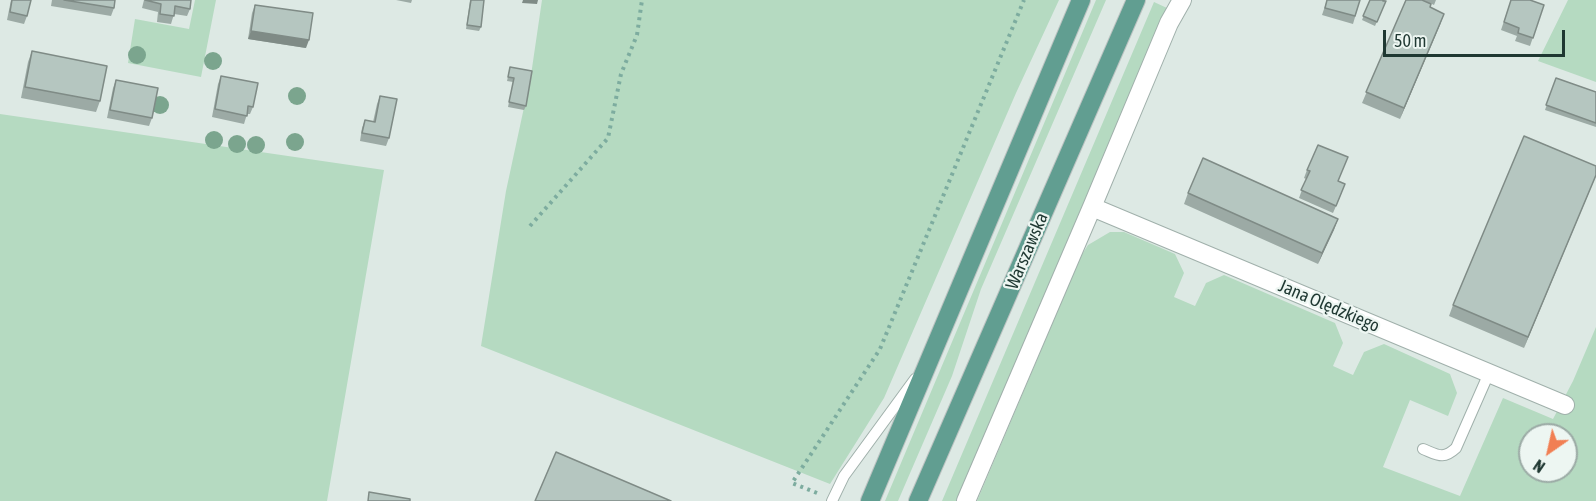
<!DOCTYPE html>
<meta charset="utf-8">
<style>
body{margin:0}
#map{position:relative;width:1596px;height:501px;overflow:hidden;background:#dde9e4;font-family:"Asap Condensed",sans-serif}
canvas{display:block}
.north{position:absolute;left:1518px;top:423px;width:60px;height:60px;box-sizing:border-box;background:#edf6f2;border:2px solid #9baaa5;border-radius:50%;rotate:214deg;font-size:16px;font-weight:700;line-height:24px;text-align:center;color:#1f3832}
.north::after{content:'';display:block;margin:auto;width:21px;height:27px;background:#f17f53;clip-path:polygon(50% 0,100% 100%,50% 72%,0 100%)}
.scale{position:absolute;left:1383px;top:30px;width:182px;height:27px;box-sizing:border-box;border:3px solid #1f3832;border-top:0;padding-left:8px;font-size:18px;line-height:21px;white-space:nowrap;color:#1f3832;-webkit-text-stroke:4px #edf6f2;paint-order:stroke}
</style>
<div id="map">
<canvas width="1596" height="501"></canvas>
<div class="north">N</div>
<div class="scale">50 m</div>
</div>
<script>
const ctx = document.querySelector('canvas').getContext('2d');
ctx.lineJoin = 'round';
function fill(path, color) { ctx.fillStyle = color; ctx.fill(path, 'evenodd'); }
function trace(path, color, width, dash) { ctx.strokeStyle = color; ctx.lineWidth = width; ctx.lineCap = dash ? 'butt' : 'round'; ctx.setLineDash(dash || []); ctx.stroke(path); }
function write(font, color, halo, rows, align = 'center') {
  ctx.font = font + ' "Asap Condensed",sans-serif'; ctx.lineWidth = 4.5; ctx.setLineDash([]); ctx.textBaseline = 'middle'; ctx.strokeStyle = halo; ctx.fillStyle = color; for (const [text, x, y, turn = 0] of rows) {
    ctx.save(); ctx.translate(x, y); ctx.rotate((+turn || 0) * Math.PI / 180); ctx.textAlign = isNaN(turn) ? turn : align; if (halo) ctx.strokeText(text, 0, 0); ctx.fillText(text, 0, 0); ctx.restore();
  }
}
fill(new Path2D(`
 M195 0H216L201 77 128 63 135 19 189 29Z
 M542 0H1059L1016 93 884 398 830 484 481 346 506 191 531 75Z
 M1096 0H1106L981 289 952 376 898 501H885Z
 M1568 0H1596V82L1538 61Z
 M1154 2 1167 8 956 501H942Z
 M0 114 384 170 327 501H0Z
 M1110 232H1124L1175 254 1184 273 1174 297 1195 306 1206 283 1224 275 1335 323 1343 343 1333 366 1353 375 1364 352 1384 344 1450 374 1457 393 1448 416 1410 400 1383 467 1460 496 1503 398 1553 419 1573 381 1596 327V501H977L1081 256 1088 245ZM1530 435H1566V471H1530Z`), '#b5dac1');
const service = new Path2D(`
 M1423 449C1438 455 1443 460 1456 448L1489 373
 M832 501 844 476 915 379`);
const minor = new Path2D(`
 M1092 207 1565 405
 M966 501 1092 207 1169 23 1182 0`);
const primary = new Path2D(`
 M870 501 1081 0
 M918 501 1136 0`);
trace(service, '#a0b0ab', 12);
trace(minor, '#a0b0ab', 20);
trace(primary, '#bcc3c2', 20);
trace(new Path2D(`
 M530 226 608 138 621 74 637 35 642 0
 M817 493 792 483 880 349 1024 0`), '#7dac9f', 4, [3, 4.5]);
trace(service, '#fff', 10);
trace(minor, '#fff', 18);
trace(primary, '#619e91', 18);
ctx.fillStyle = '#7ba58e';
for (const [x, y] of [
 [137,55],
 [213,61],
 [297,96],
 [160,105],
 [214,140],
 [295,142],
 [237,144],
 [256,145]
]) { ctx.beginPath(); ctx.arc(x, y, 9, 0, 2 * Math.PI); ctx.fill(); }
fill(new Path2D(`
 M11 0H31L27 16 24 24 7 20Z
 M52 0H115L114 8 111 16 51 6Z
 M144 0H191L190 9 187 16 174 14 171 24 157 22 158 12 142 8Z
 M396 0H412L411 3Z
 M470 0H484L481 27 479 31 466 29Z
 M1327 0H1360L1353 24 1322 15Z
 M1370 0 1386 1 1375 26 1362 20Z
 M1406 0H1436L1434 5 1430 3V7L1444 14 1400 119 1362 103Z
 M1511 0 1544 5 1530 46 1515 41 1517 36 1501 30Z
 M255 5 306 48 248 39 252 13Z
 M32 51 100 101 96 112 21 98 28 62Z
 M510 67 526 106 524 110 508 107 513 82 507 81Z
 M221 76 253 107 250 114H247L244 124 212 117 218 84Z
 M1556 78 1596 92V127L1545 110Z
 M116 80 152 118 149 126 107 118 113 88Z
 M380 96 389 138 386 146 360 141 362 128 365 120 373 122 377 104Z
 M1596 166 1524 348 1449 316 1453 305Z
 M1307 170 1339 181 1342 192 1333 213 1299 198 1306 179 1304 178Z
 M1188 193 1338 219 1318 264 1184 204Z`), '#9caaa5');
fill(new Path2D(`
 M523 0H538L537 4 522 3Z
 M1444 14 1440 25 1400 119 1404 108Z
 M251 31 309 40 306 48 248 39Z
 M1596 175 1595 178 1524 348 1528 337Z
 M1338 219 1334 230 1318 264 1322 253Z`), '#7f8b86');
const building = new Path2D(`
 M12 0H31L27 16 10 12Z
 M64 0H115L114 8Z
 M145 0H191L190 9 175 6 174 16 160 14 161 4Z
 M471 0H484L481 27 467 25Z
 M1327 0H1360L1355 16 1325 8Z
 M1370 0H1384L1383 1H1386L1377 22 1363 16Z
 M1406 0H1422L1431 4 1430 7 1444 14 1404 108 1366 92Z
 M1511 0H1530L1544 5 1533 38 1518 33 1519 28 1504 22Z
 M255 5 313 13 309 40 251 31Z
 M32 51 107 66 100 101 25 87Z
 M510 67 532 71 526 106 509 102 514 78 508 77Z
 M221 76 258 83 253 107 248 106 247 116 215 109Z
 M1556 78 1596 92V123L1546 105Z
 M116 80 158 88 152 118 110 110Z
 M380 96 397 99 389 138 362 133 365 120 375 122Z
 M1524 136 1596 166V175L1528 337 1453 305Z
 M1318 145 1348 157 1338 181 1345 184 1336 206 1301 190 1310 171 1307 170Z
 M1203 158 1338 219 1322 253 1188 193Z
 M556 452 671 501H535Z
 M369 492 410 499V501H368Z`);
fill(building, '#b5c6c0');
trace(building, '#7f8b86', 1.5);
write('18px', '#1f3832', '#edf6f2', [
 ["Warszawska",1027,251,-67],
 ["Jana Olędzkiego",1329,306,23]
]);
</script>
